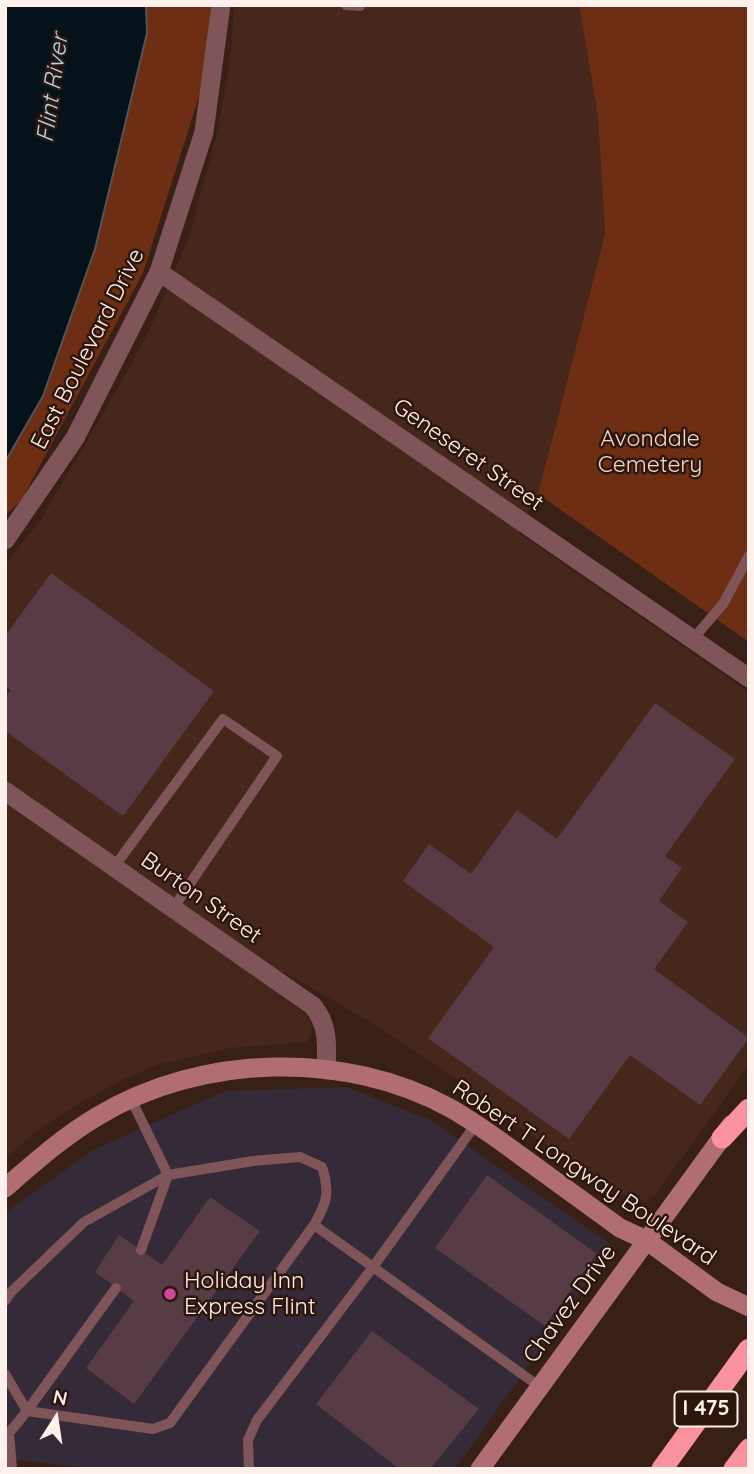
<!DOCTYPE html>
<style>
body{margin:0}
#map{position:relative;width:754px;height:1474px;overflow:hidden;background:#382016;font-family:Quicksand,sans-serif}
canvas{display:block}
.frame{position:absolute;inset:0;border:7px solid #fef0eb;pointer-events:none}
.north{position:absolute;left:21px;top:1383px;width:70px;height:70px;-webkit-text-stroke:5px #2e160d;paint-order:stroke;rotate:12deg;font-size:19px;font-weight:700;line-height:28px;text-align:center;color:#fef0eb}
.north::after{content:'';display:block;margin:auto;width:24px;height:32px;background:#fef0eb;clip-path:polygon(50% 0,100% 100%,50% 72%,0 100%)}
</style>
<div id="map">
<canvas width="754" height="1474"></canvas>
<div class="frame"></div>
<div class="north">N</div>
</div>
<script>
const ctx = document.querySelector('canvas').getContext('2d');
ctx.lineJoin = 'round';
function fill(path, color) { ctx.fillStyle = color; ctx.fill(path, 'evenodd'); }
function trace(path, color, width, dash) { ctx.strokeStyle = color; ctx.lineWidth = width; ctx.lineCap = dash ? 'butt' : 'round'; ctx.setLineDash(dash || []); ctx.stroke(path); }
function write(font, color, halo, rows, align = 'center') {
  ctx.font = font + ' Quicksand,sans-serif'; ctx.lineWidth = 5; ctx.setLineDash([]); ctx.textBaseline = 'middle'; ctx.strokeStyle = halo; ctx.fillStyle = color; for (const [text, x, y, turn = 0] of rows) {
    ctx.save(); ctx.translate(x, y); ctx.rotate((+turn || 0) * Math.PI / 180); ctx.textAlign = isNaN(turn) ? turn : align; if (halo) ctx.strokeText(text, 0, 0); ctx.fillText(text, 0, 0); ctx.restore();
  }
}
fill(new Path2D(`
 M346 1087 430 1120 613 1246 455 1469H95L5 1458V1213L93 1150 225 1091Z`), '#352a38');
fill(new Path2D(`
 M234 5H579L598 116 605 234 538 494 518 533 749 692V1065L654 1196 646 1202 631 1201 517 1125 439 1067 365 1019 284 972 272 989 306 1014 311 1023 312 1033 307 1042 230 1048 157 1065 120 1081 70 1109 39 1129 5 1159V564L40 521 117 390 150 329 189 237 218 129 231 55Z`), '#46271b');
fill(new Path2D(`
 M5 5H211L209 65 143 273 22 499 5 516Z
 M579 5H749V642L538 494 605 234 598 116Z`), '#6d2e14');
const water = new Path2D(`
 M5 5H146L147 33 95 249 43 396 5 462Z`);
fill(water, '#06121a');
trace(water, '#505559', 2);
fill(new Path2D(`
 M51 573 214 691 123 816 5 731V697L11 690 5 686V636Z
 M655 703 735 759 665 856 682 868 659 901 688 922 654 969 749 1038 700 1105 630 1055 569 1139 428 1038 494 947 403 881 429 844 471 874 517 810 557 839Z
 M487 1175 597 1254 545 1326 435 1248Z
 M210 1197 260 1231 134 1404 86 1368 134 1301 95 1272 119 1235 162 1265Z
 M372 1331 479 1409 430 1469H399L316 1404Z`), '#573b45');
trace(new Path2D(`
 M346 5 360 6
 M693 639 723 604 749 556
 M114 867 223 719 277 756 174 907
 M131 1099 168 1175 253 1161 300 1157 322 1167C330 1192 327 1203 314 1225L373 1267 476 1124
 M141 1250 168 1175
 M5 1301 11 1292 84 1222 168 1175
 M5 1374 27 1411 116 1288
 M12 1469 9 1433 27 1411 153 1429 170 1423 314 1225
 M249 1469 248 1440 257 1420 373 1267 540 1387`), '#7f5559', 10);
trace(new Path2D(`
 M159 272 749 678
 M5 791 313 1006C329 1026 327 1046 326 1070`), '#7f5559', 19);
trace(new Path2D(`
 M5 540 75 438 159 272 204 132 221 5`), '#7f5559', 19);
trace(new Path2D(`
 M5 1188C35 1162 64 1136 98 1116 201 1054 344 1050 450 1108 475 1122 498 1139 521 1156 554 1180 587 1204 620 1228L646 1240 717 1292 749 1307
 M480 1469 731 1125`), '#b06e74', 19);
trace(new Path2D(`
 M722 1138 749 1109
 M662 1469 749 1349
 M734 1469 749 1449`), '#f9929d', 21);
for (const [x, y, r, color] of [
 [170,1294,7,"#d1479c"]
]) { const dot = new Path2D(); dot.arc(x, y, r, 0, 2 * Math.PI); ctx.fillStyle = color; ctx.fill(dot); trace(dot, '#2e160d', 2.5); }
for (const [x, y, w] of [
 [706,1409,63]
]) { const box = new Path2D(); box.roundRect(x - w / 2, y - 17.5, w, 35, 5); ctx.fillStyle = '#2e160d'; ctx.fill(box); trace(box, '#fef0eb', 2); }
write('bold 21px', '#fef0eb', null, [
 ["I 475",706,1409]
]);
write('23px', '#fef0eb', '#2e160d', [
 ["East Boulevard Drive",88,349,-63],
 ["Geneseret Street",468,455,35],
 ["Burton Street",201,898,35],
 ["Robert T Longway Boulevard",584,1173,34],
 ["Chavez Drive",570,1304,-54]
]);
write('23px', '#f2d9cf', '#2e160d', [
 ["Avondale",650,439],
 ["Cemetery",650,465]
]);
write('23px', '#fef0eb', '#2e160d', [
 ["Holiday Inn",184,1281],
 ["Express Flint",184,1307]
], 'left');
write('italic 24px', '#aad8f4', '#2e160d', [
 ["Flint River",53,88,-82]
]);
</script>
